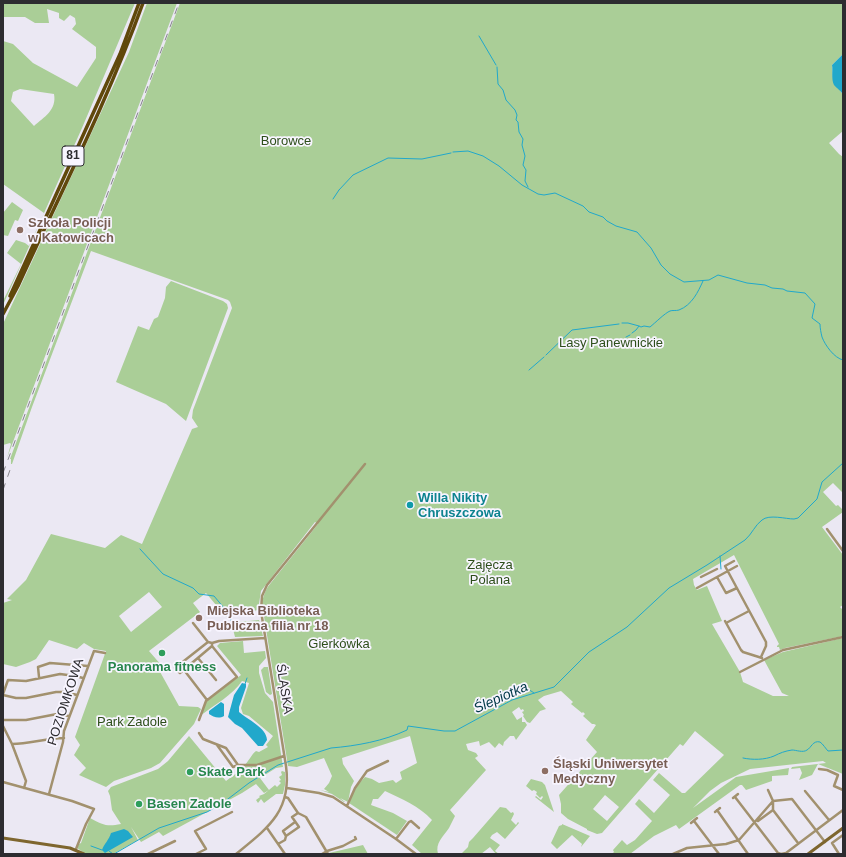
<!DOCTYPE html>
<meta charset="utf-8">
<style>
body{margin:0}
#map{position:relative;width:846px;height:857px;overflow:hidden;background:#ebe8f3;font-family:Helvetica,sans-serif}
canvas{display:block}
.frame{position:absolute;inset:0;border:4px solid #2d2c30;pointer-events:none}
</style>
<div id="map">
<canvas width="846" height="857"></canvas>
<div class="frame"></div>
</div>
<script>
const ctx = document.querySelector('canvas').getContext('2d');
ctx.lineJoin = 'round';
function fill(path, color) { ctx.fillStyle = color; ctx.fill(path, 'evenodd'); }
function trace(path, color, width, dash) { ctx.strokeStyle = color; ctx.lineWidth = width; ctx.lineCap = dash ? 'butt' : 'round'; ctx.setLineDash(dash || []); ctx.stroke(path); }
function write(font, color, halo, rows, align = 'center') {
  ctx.font = font + ' Helvetica,sans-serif'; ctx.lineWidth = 3.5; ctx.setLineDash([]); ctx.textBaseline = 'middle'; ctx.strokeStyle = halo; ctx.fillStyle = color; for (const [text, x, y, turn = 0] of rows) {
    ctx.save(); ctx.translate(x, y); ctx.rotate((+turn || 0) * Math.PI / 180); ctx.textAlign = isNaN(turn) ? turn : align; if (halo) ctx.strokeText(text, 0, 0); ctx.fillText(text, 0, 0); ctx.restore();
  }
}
fill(new Path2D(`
 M3 3H135L82 128 3 305V301L21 264 7 253 16 240 25 243 29 246 44 213 3 184V41L13 44 33 63 77 87 96 58V47L72 29 76 24 75 18 70 15 64 21 59 18V13L47 9 49 23H35L25 17H4ZM20 89 54 94C57 110 44 117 34 126L11 101 13 92Z
 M147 3H177L7 458 11 444 10 443 3 445V324L129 52Z
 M180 3H843V54L832 65 833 79 843 95V131L829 143 839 154 843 157V491L842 492 833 483 823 492 836 506 838 505 843 510V512L822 527 843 555V605L840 607 843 610V636L785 648 780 650 779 647H777V646L779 644 734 555 693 579 694 585 697 590 707 586 722 621 712 624 740 672 743 682 773 696H789L782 693 764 660 783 652 843 638V774L818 764 812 775 799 780 802 773 800 768 791 769 792 767 826 763 823 761 750 769 721 783 710 791 693 808 736 777 789 768 788 775 772 776V781L746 790 742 785H740L679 829 676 825 654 836 630 854H612L614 852 613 850 622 840 627 845 635 840 652 821 635 804 639 799 654 813 670 795 653 780 659 773 682 793H685L724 755 695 731 683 746 680 744 602 833 597 834 587 830V829L568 819 561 813V804L559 795 597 752 586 740 596 725 594 724H592L583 716 585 714 583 712 582 713 571 704 573 702 561 691 544 696 538 700 546 709 540 711 530 723 527 722 523 716 524 715 522 712 524 711 523 709 521 710 519 707 512 712 517 720 522 717V722H525L527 725 516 740 514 736H510L504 742 503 746 499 743 495 748 489 742 480 746 479 741 466 744 468 750 476 753 478 756 475 758 486 770 450 810 455 816C453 820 451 824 449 828 443 837 435 843 438 854H422L412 845 432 820C419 806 402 799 385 791L378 799H373L371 805 393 813 407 821 397 835 349 803 355 788 365 777 372 779 379 783 393 780 396 783 402 779 400 772 417 763 410 736 342 758 343 764 354 781 351 787 348 802 340 798 345 802H344L332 794 320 790 329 792 324 789 329 783 332 776 324 758 297 767 288 766 262 604C263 597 265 590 270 584L318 524 315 522 261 591 258 610 226 617 206 593 193 603 200 612 149 651 162 666 159 670 179 706 198 707 201 709 194 724 160 763 151 768 114 781 106 787 79 775 86 768 74 755 80 745 75 737 106 651 94 649 84 643 77 649 49 640 36 659 30 662 16 667 3 664V603L12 600 7 599 26 580 51 534 105 548 121 535 142 544 192 429 198 427 192 418 193 410 232 308 230 302 228 300 91 251 32 407 12 464H11V459H10ZM149 592 162 607 131 632 119 616ZM605 795 619 807 607 821 593 809Z
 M12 202 23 210 18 221 15 220 8 236 3 235V213Z
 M171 281 223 301 227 304 228 308 186 421 166 404 116 382 138 326 149 330 154 319 158 317 165 298 166 287Z
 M259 620 263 636 235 637 233 629 239 622Z
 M243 641 244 653 265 651 266 658 259 666V673L265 693 273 702 283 767 276 768 260 778 269 790 264 793 256 784 242 793 163 836 159 832 141 842 131 827 138 840 113 854H86L77 848 79 844 81 843 90 818C103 825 107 827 121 824L112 810 110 796 108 791 111 787 158 769 168 761 189 736 226 781C232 776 239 772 244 766 249 761 251 755 256 751L259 752 268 747 266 745 273 736 249 716 243 714 241 708 249 683 242 681C233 695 214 705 200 716L206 702 241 675 217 646 220 643Z
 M264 667H268L272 694 270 695 266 692 261 670Z
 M282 771 285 772V785L283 794H276L264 803 261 799 258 803 256 800 260 797 259 796 264 794 275 785 277 787 281 783 279 781 281 780 279 777 282 775 281 772Z
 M531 779 542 782 545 785 554 812 535 797 536 796 541 800 543 797 542 796 540 798 536 794 537 792 534 790 532 791 526 786Z
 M500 807 506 808 511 813 513 812 514 814 511 820 516 825 518 822 519 823 505 839 497 832 492 835 490 838 500 845 495 851 499 854H496L490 847 481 854H461L468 847 469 842 473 838Z
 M562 825V824L590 836 581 847 582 844 572 835 557 849 551 843 559 826Z
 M363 845 368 854H330L329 853Z`), '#aace97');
fill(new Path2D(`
 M843 54V95C841 90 837 89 834 85 831 79 833 71 832 65Z
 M242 683 246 684V687L239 707V712C247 719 267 728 267 740L263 746H258L242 728 235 724 228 717 234 695Z
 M221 702 224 704V716C219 719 213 717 209 714V711Z
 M124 829 128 831 133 837 105 853 102 850C104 844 109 840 111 833Z`), '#21a8cb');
trace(new Path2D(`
 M479 36 496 65
 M497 67 498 84 503 90 506 100 515 110 517 115 516 120 518 122 519 132 523 139 522 145 525 156 523 165 526 170 525 181 528 187
 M453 152 468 151 483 156 499 166 522 185 538 194 544 195 555 193 583 206 589 212 603 217 607 221 616 226 637 232 651 248 661 265 670 274 684 282 709 280 718 275 747 283 765 285 772 288 783 289 787 291 805 293 815 304 812 318 820 324C820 328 821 333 822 337 825 345 834 358 843 360
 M339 190 353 175 388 158 422 159 451 153
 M333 199 339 190
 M622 323H628L639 326
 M632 333 636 330 639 326 641 327 644 326 650 327C655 323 665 313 670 311 672 310 676 311 679 310 692 305 698 292 703 281
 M626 337 630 335
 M546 355 572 330 619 324
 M529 370 544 357
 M140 549 163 574 193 588 199 594 214 596 229 614 232 623
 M720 556 721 569
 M245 684 247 678
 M504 693C517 689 522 684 534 693
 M743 758C752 760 765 760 774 756 780 753 785 751 792 750 796 750 803 753 807 750 811 748 813 740 820 742 823 744 826 749 828 751L843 750
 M91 846 102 850
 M109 851 113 854
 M114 854 159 828 207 812 220 805 249 783 278 765 331 748C356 746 384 741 407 730L408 726 444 731H455L512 700 554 687 589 652 627 627 669 588 707 565 745 540C752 534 755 525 762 520 769 514 786 519 794 519L798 518 817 499 822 482 843 463`), '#21a8cb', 1);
trace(new Path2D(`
 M827 529 843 551
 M734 561 725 566 766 642V646L761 657
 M701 577 717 569
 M717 577 726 593 737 588
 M697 588 737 566
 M725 621 741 650 743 652 762 658
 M193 623 208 642 212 643 219 641 265 638
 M726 623 749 611
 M208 642 175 668 180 673 212 646
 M198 658 216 680
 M184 670 207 700
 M740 672 783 650 843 637
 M39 677 38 667 50 663 88 666
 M3 694 8 680 26 681 60 674 75 676 83 678
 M3 695 16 698H26L56 692H65L77 695
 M3 720H26L57 714 69 716
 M199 720 206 701 237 677 212 646V643
 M3 726 12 744 26 781 24 788
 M199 733 203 739 226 748 238 765H257L284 756
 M12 744C30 744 46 738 64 738
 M217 745 233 767 238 765
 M819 769 827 770 838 775 834 786 843 790
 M3 782 72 801 94 809 86 824 76 849
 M287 788 319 793 333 797 396 839 416 854
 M768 790 773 801V810L798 843
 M805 791 829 820
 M49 794 63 742 64 731 94 651 105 653
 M285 797 288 798 298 813 306 817 328 854
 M735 797 778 853 781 854 786 853 843 810
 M733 798 738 794
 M773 801 792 799 825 842
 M347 806 355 788 367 771 388 761
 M717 810 748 854
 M715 812 720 808
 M694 821 719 854
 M758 821 773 810
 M691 823 697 818
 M267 828 285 854
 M286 836 283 831 295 822
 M396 839 409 822 411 821 419 828
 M278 844 285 840 286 836 299 827 292 817 298 813
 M148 854 175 841
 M196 854 206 849 195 831 232 812
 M236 854C268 828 292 811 286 766L261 611 262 596 267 585 365 464
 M322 854 327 851 343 846 356 839 355 837
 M673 854 687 848 726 844 739 840 773 801
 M839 854 832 843 843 835`), '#a2916e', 2.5);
trace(new Path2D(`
 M3 838 70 848 84 854
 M808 854 843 828`), '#7e662e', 3);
trace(new Path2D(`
 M10 296 120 54 139 3
 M3 314 18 286C61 192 108 100 143 3`), '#60480b', 3.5);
trace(new Path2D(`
 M3 473 179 3
 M3 490 11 467`), '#86848b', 1, [7, 7]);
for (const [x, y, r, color] of [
 [20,230,4,"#8d6e63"],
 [410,505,4,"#0f9aa8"],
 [199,618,4,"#8d6e63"],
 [162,653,4,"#2e9e5b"],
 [545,771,4,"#8d6e63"],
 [190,772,4,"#2e9e5b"],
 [139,804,4,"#2e9e5b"]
]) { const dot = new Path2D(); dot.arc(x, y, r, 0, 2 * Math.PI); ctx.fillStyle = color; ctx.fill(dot); trace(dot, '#f8f5ff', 1.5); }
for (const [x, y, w] of [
 [73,156,22]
]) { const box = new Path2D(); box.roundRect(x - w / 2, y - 10, w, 20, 3); ctx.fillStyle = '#f8f5ff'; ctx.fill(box); trace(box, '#2d2c30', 1); }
write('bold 12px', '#2d2c30', null, [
 ["81",73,156]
]);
write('13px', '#2d4e1a', '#f8f5ff', [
 ["Borowce",286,141],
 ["Lasy Panewnickie",611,343],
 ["Zajęcza",490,565],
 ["Polana",490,580],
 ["Gierkówka",339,644],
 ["Park Zadole",132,722]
]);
write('bold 13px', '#785e54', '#f8f5ff', [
 ["Szkoła Policji",28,223],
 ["w Katowicach",28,238],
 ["Miejska Biblioteka",207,611],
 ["Publiczna filia nr 18",207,626],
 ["Śląski Uniwersytet",553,764],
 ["Medyczny",553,779]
], 'left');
write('bold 13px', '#0d838f', '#f8f5ff', [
 ["Willa Nikity",418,498],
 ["Chruszczowa",418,513]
], 'left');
write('bold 13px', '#27864d', '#f8f5ff', [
 ["Panorama fitness",162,667,"center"],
 ["Skate Park",198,772],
 ["Basen Zadole",147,804]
], 'left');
write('13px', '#2d2c30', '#f8f5ff', [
 ["ŚLĄSKA",284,689,81],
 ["POZIOMKOWA",66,702,-72]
]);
write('italic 14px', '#003847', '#f8f5ff', [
 ["Ślepiotka",501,698,-24]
]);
</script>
